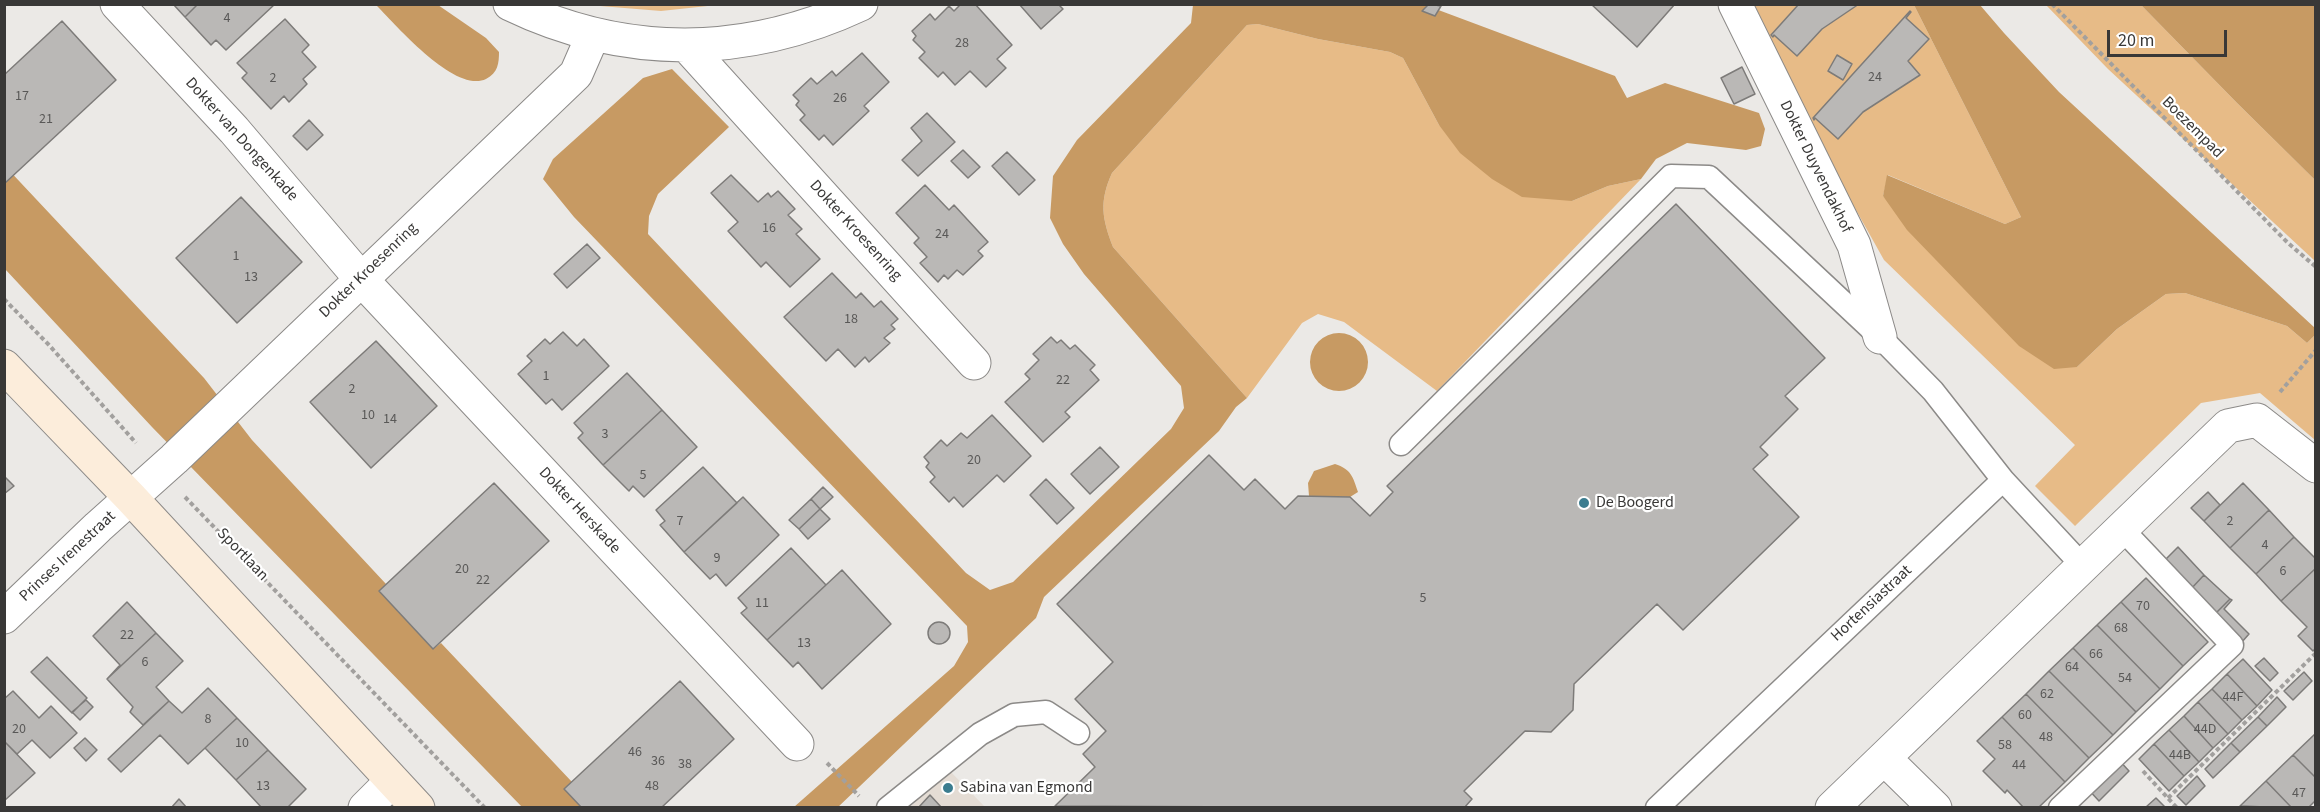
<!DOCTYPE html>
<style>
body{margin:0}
#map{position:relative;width:2320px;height:812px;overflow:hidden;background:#ebe9e6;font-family:"Source Sans 3",sans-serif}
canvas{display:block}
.frame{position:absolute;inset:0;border:6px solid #393837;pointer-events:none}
.scale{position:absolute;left:2107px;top:30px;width:120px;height:27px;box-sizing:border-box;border:3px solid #393837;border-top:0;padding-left:8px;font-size:18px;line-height:21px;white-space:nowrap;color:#393837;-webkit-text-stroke:4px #fff;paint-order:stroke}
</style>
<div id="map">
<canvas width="2320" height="812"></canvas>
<div class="frame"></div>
<div class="scale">20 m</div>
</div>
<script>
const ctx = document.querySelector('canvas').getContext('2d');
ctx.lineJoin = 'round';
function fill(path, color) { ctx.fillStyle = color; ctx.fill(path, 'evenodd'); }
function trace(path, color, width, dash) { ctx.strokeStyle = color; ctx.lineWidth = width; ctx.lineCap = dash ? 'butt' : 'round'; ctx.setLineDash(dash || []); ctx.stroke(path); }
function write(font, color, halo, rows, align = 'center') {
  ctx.font = font + ' "Source Sans 3",sans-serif'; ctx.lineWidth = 4.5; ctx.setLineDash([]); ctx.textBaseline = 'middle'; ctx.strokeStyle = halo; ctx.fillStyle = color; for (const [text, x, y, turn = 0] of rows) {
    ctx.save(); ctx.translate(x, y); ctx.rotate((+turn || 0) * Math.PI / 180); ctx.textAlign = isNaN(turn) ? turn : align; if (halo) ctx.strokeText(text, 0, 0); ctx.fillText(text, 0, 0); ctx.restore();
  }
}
fill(new Path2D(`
 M948 769 985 807 909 808Z`), '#e4dcd4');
fill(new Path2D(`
 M588 5H717L661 11Z
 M1751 5H1914L2021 217 2005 224 1888 175 1883 196 2077 367 2117 329 2166 294 2185 293 2287 326 2307 343 2315 335V440L2260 393 2201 403 2075 526 2035 486 2075 445 1884 260 1847 194Z
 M2046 5H2141L2237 103 2315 180V261L2108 69Z
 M1258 24 1318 39 1390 52 1403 58 1439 125 1572 201 1608 186 1641 179 1437 391 1344 322 1318 314 1302 323 1247 398 1113 247C1102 218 1099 202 1112 173L1247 25Z`), '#e7bb87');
fill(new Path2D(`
 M376 5H438L486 38 499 52C499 63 498 73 486 79 455 94 396 25 376 5Z
 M1193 5H1425L1615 76 1627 98 1665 83 1759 113 1765 129 1761 146 1746 150 1687 143 1656 159 1641 179 1608 186 1572 201 1522 197 1492 179 1460 153 1439 125 1403 58 1390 52 1318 39 1258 24 1247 25 1112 173C1099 202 1102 218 1113 247L1247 398 1236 407 1219 431 1044 597 1036 618 837 808 794 807 954 666 968 642 967 626 574 217 543 179 553 159 643 78 672 69 729 127 658 194 649 216 648 234 966 573 990 590 1013 582 1171 429 1184 408 1181 386 1084 274 1063 244 1050 218 1053 176 1077 140 1191 23Z
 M1914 5H1980L2004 33 2059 92 2315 328V335L2307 343 2287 326 2185 293 2166 294 2117 329 2077 367 2054 369 2019 346 1907 230 1883 196 1887 175 2005 224 2021 217Z
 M2141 5H2315V180L2237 103Z
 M5 166 204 378 252 440 386 584 379 591 433 649 441 643 572 782 582 807H522L152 427 5 269Z
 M1310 362a29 29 0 1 1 58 0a29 29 0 1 1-58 0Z
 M1335 464C1351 469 1353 477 1358 492L1350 497 1309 496 1308 483 1314 471Z`), '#c79a63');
const building = new Path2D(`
 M173 4H198L185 17Z
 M198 4H275L226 50 216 40 211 45 185 17Z
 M961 4H975L1012 45 997 59 1006 68 986 87 970 71 955 85 943 72 938 77 919 58 925 52 913 40 916 36 912 31 930 14 935 20 949 6 954 11Z
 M1019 4H1058L1063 9 1041 29Z
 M1429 4 1441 6 1435 16 1422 11Z
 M1591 4H1675L1637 47Z
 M1799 4H1859L1822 29 1797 56 1774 35 1773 37 1771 35Z
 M1910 11 1911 12 1906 18 1929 39 1908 61 1920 75 1863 112 1838 139 1815 118 1814 120 1813 118Z
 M285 19 309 45 302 52 316 67 303 79 307 84 289 102 284 96 271 109 242 78 247 73 237 63Z
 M62 21 116 80 4 184V75Z
 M862 53 889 82 864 106 869 111 833 145 824 135 819 140 800 120 805 115 796 105 799 101 793 95 811 78 817 84 832 71 836 76Z
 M1837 55 1852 64 1843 80 1828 71Z
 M1742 67 1755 94 1734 104 1721 78Z
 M927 113 955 142 918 176 902 160 922 141 911 128Z
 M309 120 323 135 307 150 293 136Z
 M963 150 980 167 968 178 951 161Z
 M1007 152 1035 180 1019 195 992 166Z
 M731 175 758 202 768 193 771 197 778 191 795 209 788 215 802 229 796 234 820 259 790 287 766 262 761 267 728 231 738 222 711 193Z
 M925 185 949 210 954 205 988 242 978 251 983 256 963 275 957 270 948 279 944 275 938 282 920 263 927 257 914 243 919 238 896 213Z
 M241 197 302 262 237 323 176 258Z
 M1676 204 1825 358 1785 396 1798 409 1760 447 1768 455 1753 469 1799 517 1683 630 1657 604 1574 684 1573 710 1551 732 1525 731 1464 791 1472 799 1464 808 1055 806 1095 767 1083 754 1106 731 1075 699 1113 662 1057 604 1209 455 1244 490 1255 479 1285 509 1298 496 1350 497 1370 516 1393 492 1387 486Z
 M587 244 600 258 567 288 554 274Z
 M832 273 856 298 861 293 874 307 881 301 898 319 891 325 895 329 884 338 890 343 869 362 865 357 855 367 838 349 826 361 784 317Z
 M563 332 577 346 584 339 609 366 562 410 552 399 546 404 518 374 532 361 527 356 545 339 550 344Z
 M1051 337 1057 343 1061 340 1070 349 1075 345 1095 365 1090 370 1099 380 1065 412 1070 417 1043 442 1005 402 1030 379 1025 374 1039 360 1033 354Z
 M376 341 437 406 371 468 310 402Z
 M627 373 662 410 603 465 578 438 583 433 574 423Z
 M662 410 697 447 644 497 633 486 629 491 603 465Z
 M992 415 1031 456 1004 482 997 475 963 507 954 497 949 502 930 482 935 477 926 467 929 463 924 457 941 440 947 446 961 433 967 438Z
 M1100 447 1119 467 1090 494 1071 474Z
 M703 467 737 503 684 552 660 525 665 521 656 510Z
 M4 476 14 486 4 494Z
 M1046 479 1074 508 1057 524 1030 495Z
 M494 483 549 541 433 649 379 591Z
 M2243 483 2269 510 2230 548 2204 521Z
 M823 487 833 497 820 509 811 499Z
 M2208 492 2220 505 2204 521 2191 508Z
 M743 497 779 535 726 586 716 574 710 579 684 552Z
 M811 499 820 509 799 529 789 520Z
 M820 509 830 519 808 539 799 529Z
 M2269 510 2294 537 2256 574 2230 548Z
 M2294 537 2316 559V568L2281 601 2256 574Z
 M2178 547 2204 575 2190 590 2163 562Z
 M791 548 826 585 767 640 741 613 747 608 738 598Z
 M2316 568V648L2313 651 2298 636 2307 627 2281 601Z
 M842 570 891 624 822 689 798 662 793 667 767 640Z
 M2204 575 2230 599 2214 615 2190 590Z
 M2146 578 2208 642 2183 666 2121 602Z
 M2230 599 2232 600 2224 609 2249 634 2241 643 2214 615Z
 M127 602 156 633 107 679 120 665 93 636Z
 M2121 602 2183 666 2160 689 2097 625Z
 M928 633a11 11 0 1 1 22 0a11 11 0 1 1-22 0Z
 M2097 625 2160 689 2136 712 2073 648Z
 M156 633 183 661 156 687 169 701 143 725 130 712 133 707 107 679Z
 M2073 648 2136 712 2113 735 2049 671Z
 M47 657 87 698 72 713 31 672Z
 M2264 658 2278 673 2270 681 2255 666Z
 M2243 659 2272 690 2257 706 2227 674Z
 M2049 671 2113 735 2089 758 2026 694Z
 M2304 672 2312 681 2293 700 2284 691Z
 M2227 674 2257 706 2242 720 2212 689Z
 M680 681 734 739 661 808H582L564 789Z
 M208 688 237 718 188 764 160 735 121 772 108 759 169 701 182 713Z
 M2212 689 2242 720 2228 734 2198 702Z
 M13 691 39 718 51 706 77 733 50 758 32 740 17 754 4 741V699Z
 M2026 694 2089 758 2065 782 2002 717Z
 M2277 697 2286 707 2267 726 2258 717Z
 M86 700 93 707 80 720 72 712Z
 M2198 702 2228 734 2213 748 2184 716Z
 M2184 716 2213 748 2199 762 2169 730Z
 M2002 717 2065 782 2038 808H2024L2007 790 2005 793 1983 771 1995 759 1977 741Z
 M2258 717 2267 726 2240 752 2231 743Z
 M237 718 268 750 236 780 205 748Z
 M2169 730 2199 762 2184 776 2154 744Z
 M2316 733V778L2293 755Z
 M85 738 97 750 86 761 74 748Z
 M4 741 35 773 4 801Z
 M2231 743 2240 752 2213 778 2205 769Z
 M2154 744 2184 776 2169 791 2139 759Z
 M268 750 306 789 287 808H262L236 780Z
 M2293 755 2316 778V800L2308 808H2292L2266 781Z
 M2117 758 2129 771 2099 801 2087 788Z
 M2197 776 2205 786 2186 805 2177 796Z
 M2266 781 2292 808 2240 806Z
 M930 795 942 808H918Z
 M2156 798 2166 808 2146 807Z
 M179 799 187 808H171Z`);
fill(building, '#bab8b6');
trace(building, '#7d7b79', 1.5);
const lane = new Path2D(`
 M1401 444 1671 176 1709 177 1880 337 1933 391 2003 480
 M888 808 980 734 1014 715 1046 712 1078 733
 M1657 808 2003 480 2082 565
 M2060 808 2232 645 2122 529`);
const street = new Path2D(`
 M117 4 234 130 361 279 797 744
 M510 4C624 59 746 58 861 4
 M1735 4 1854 245 1880 337
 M687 46 974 363
 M4 617 98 527 174 459 576 74 593 35
 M1884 758 1935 808
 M365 808 392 781
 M1832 808 2228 426 2257 420 2316 466`);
const secondary = new Path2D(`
 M4 366 131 498 418 808`);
trace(lane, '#8c8a88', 25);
trace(street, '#8c8a88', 35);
trace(secondary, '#8c8a88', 35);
trace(new Path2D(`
 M2052 4 2288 243 2316 267
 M4 299 49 345 136 443
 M2280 392 2316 350
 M185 497 485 808
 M827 763 859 796
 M2143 771 2177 808
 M2168 798 2316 653`), '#a2a09e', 4, [4.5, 3]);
trace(lane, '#fff', 22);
trace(street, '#fff', 33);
trace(secondary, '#fceddb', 33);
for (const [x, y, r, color] of [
 [1584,503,6,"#3b7c8f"],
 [948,788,6,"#3b7c8f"]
]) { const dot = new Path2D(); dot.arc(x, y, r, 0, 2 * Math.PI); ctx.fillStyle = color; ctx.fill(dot); trace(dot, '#fff', 2); }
write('14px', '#595857', null, [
 ["4",227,19],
 ["28",962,44],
 ["24",1875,78],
 ["2",273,79],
 ["17",22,97],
 ["26",840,99],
 ["21",46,120],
 ["16",769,229],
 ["24",942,235],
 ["1",236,257],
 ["13",251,278],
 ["18",851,320],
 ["1",546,377],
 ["22",1063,381],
 ["2",352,390],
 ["10",368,416],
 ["14",390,420],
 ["3",605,435],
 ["20",974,461],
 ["5",643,476],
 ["7",680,522],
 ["2",2230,522],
 ["4",2265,546],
 ["9",717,559],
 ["20",462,570],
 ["6",2283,572],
 ["22",483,581],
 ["5",1423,599],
 ["11",762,604],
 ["70",2143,607],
 ["68",2121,629],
 ["22",127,636],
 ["13",804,644],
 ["66",2096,655],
 ["6",145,663],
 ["64",2072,668],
 ["54",2125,679],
 ["62",2047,695],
 ["44F",2233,698],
 ["60",2025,716],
 ["8",208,720],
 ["20",19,730],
 ["44D",2205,730],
 ["48",2046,738],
 ["10",242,744],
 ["58",2005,746],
 ["46",635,753],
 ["44B",2180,756],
 ["36",658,762],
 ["38",685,765],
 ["44",2019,766],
 ["13",263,787],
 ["48",652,787],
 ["47",2299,794]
]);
write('16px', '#393837', '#fff', [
 ["Boezempad",2192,128,45],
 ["Dokter van Dongenkade",241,140,48],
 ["Dokter Duyvendakhof",1815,167,64],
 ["Dokter Kroesenring",855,231,48],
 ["Dokter Kroesenring",369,271,-44],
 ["Dokter Herskade",579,511,47],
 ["Sportlaan",242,555,46],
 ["Prinses Irenestraat",68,557,-43],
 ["Hortensiastraat",1872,604,-43]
]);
write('16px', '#393837', '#fff', [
 ["De Boogerd",1596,503],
 ["Sabina van Egmond",960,788]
], 'left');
</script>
